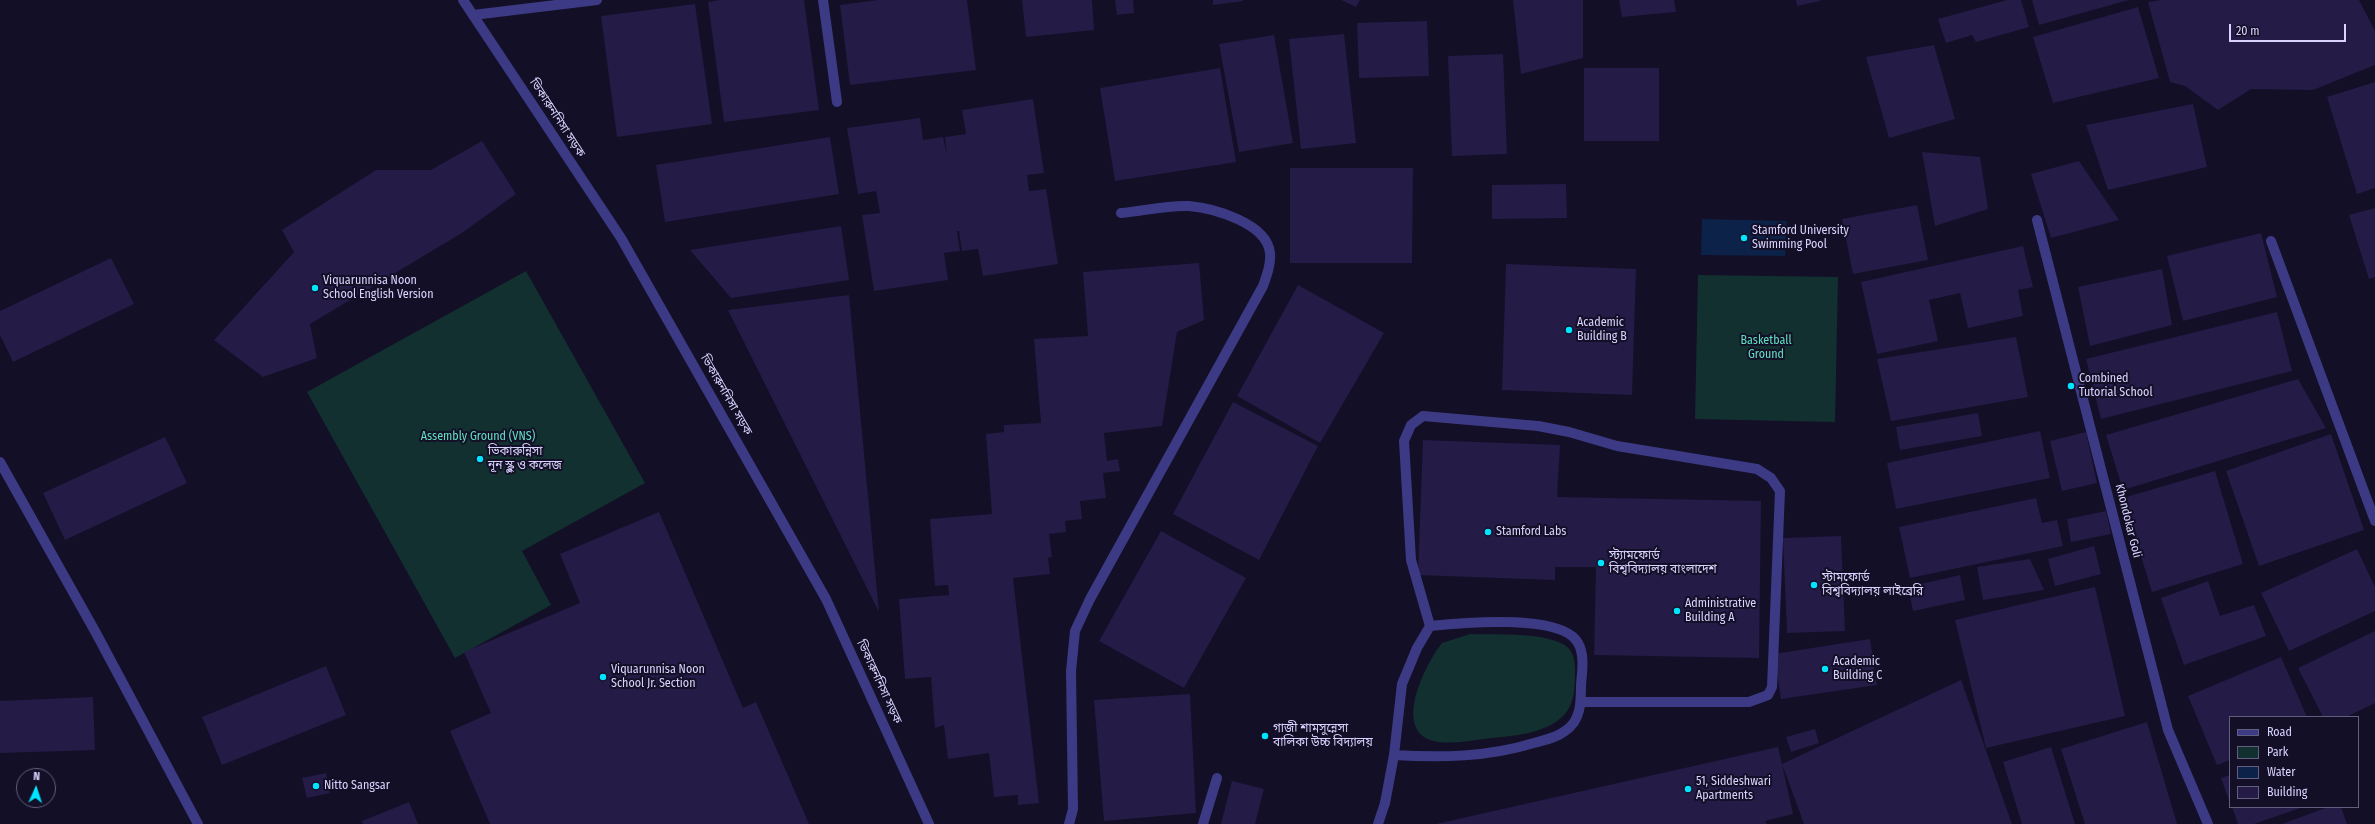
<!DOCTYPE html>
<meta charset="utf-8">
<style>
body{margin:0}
#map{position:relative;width:2375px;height:824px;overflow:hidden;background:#130f26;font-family:"Fira Sans Condensed",sans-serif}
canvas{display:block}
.legend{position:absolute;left:2229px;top:716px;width:130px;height:92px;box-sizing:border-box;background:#130f26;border:1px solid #625e7d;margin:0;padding:5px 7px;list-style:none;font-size:12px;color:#d9d4ff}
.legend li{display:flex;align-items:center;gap:8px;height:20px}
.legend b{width:20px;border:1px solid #625e7d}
.north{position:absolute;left:16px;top:768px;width:40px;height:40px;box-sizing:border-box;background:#130f26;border:1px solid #625e7d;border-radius:50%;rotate:3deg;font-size:11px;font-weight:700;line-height:16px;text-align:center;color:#d9d4ff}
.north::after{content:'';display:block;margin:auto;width:14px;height:18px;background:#00e5ff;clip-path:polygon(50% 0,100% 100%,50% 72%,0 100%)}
.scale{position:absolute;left:2229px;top:24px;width:117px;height:18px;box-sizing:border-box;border:2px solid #d9d4ff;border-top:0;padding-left:5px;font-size:12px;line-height:14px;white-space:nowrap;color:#d9d4ff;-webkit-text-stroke:3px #130f26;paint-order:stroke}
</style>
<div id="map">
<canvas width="2375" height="824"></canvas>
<ul class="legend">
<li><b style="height:5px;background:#3d3a85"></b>Road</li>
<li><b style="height:11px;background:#12302f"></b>Park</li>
<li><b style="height:11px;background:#0c2248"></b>Water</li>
<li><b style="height:11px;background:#241b47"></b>Building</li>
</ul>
<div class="north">N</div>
<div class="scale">20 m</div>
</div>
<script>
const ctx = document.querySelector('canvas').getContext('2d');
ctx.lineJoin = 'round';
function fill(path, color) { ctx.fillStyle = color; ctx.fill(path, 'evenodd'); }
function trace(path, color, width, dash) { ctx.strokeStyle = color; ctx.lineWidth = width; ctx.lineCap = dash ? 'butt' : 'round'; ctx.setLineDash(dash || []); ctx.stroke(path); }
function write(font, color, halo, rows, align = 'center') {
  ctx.font = font + ' "Fira Sans Condensed","Noto Sans Bengali",sans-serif'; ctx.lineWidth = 4; ctx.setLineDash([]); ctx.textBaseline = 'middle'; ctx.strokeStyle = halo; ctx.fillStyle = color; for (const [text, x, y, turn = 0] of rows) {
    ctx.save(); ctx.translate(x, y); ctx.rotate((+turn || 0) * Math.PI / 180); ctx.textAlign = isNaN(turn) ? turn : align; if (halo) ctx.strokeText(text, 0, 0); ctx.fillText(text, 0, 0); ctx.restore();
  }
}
fill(new Path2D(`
 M526 271 645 483 522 551 551 605 455 658 307 392Z
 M1698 275 1838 277 1835 422 1695 419Z
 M1470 634C1496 635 1540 632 1563 644 1573 649 1575 660 1575 670 1575 685 1575 702 1565 714 1546 734 1518 735 1492 738 1474 740 1452 745 1434 741 1391 731 1426 663 1442 643Z`), '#12302f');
fill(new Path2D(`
 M1702 219 1787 221 1785 256 1701 255Z`), '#0c2248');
fill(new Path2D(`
 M720 0H804L819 110 724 122 708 2Z
 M878 0H967L976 70 850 85 840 5Z
 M1022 0H1092L1094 30 1026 37Z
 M1115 0H1133L1134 13 1117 15Z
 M1213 0H1243V1L1213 5Z
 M1341 0H1360L1356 7Z
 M1513 0H1583V58L1521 74Z
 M1619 0H1674L1676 12 1622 17Z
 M1796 0H1820V1L1797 6Z
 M2007 0H2021L2029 27 1976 42 1972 35 1946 43 1938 19Z
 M2032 0H2129L2039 25Z
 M2161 0H2359L2375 31V65L2313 90 2251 89 2218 110 2185 86 2170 82 2148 2Z
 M695 4 712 124 617 137 601 16Z
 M2138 7 2159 78 2053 103 2033 37Z
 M1427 21 1429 76 1359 78 1357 23Z
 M1344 34 1356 143 1301 149 1289 39Z
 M1274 35 1293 143 1239 152 1219 44Z
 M1934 45 1955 119 1889 138 1866 57Z
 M1503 54 1507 154 1452 156 1448 56Z
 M1220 68 1236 162 1115 181 1100 88Z
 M1584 68H1659V141H1584Z
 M2375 82V188L2357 194 2327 97Z
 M1033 99 1044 173 1027 175 1029 191 1046 189 1058 264 983 276 978 249 962 251 959 231H957L960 251 944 253 948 280 874 291 862 215 880 213 876 191 858 194 847 128 920 118 923 140 943 137 947 155 945 137 966 134 962 110Z
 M2193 104 2207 167 2108 190 2086 125Z
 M830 137 839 194 665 222 656 165Z
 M482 141 516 194 462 233 310 324 317 358 263 377 214 340 294 252 282 230 376 170H431Z
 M1922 152 1980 157 1988 209 1935 226Z
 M2079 161 2119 220 2051 238 2031 174Z
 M1290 168H1413L1412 263H1290Z
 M1566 184 1567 218 1492 219V185Z
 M1917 205 1928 260 1853 274 1842 219Z
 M2375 208V277L2369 279 2349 215Z
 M841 226 849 280 731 298 690 250Z
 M2261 233 2277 297 2183 321 2167 256Z
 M2023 246 2033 287 2018 290 2023 316 1968 328 1960 293 1929 300 1938 341 1877 354 1861 282Z
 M111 258 134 304 13 362 0 335V311Z
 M1199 263 1204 320 1177 332 1162 426 1104 433 1107 461 1118 459 1120 471 1103 473 1106 498 1080 501 1082 519 1065 521 1066 532 1049 534 1052 557 1048 558 1050 574 1013 578 1039 803 1018 805V795L994 797 989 753 948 759 944 725 935 728 931 677 905 679 899 599 949 595 948 585 935 586 930 519 992 514 986 434 1004 432V425L1041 423 1034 339 1088 336 1083 272Z
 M1506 264 1636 269 1632 395 1502 390Z
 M2162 269 2172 325 2090 346 2078 287Z
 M1298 285 1384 333 1320 443 1237 396Z
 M849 295 879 612 728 310Z
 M2277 312 2292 371 2101 419 2086 359Z
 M2016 337 2028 397 1891 421 1877 359Z
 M2298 379 2326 428 2123 490 2106 435Z
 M1233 402 1318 446 1259 560 1173 514Z
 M1978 413 1982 436 1900 450 1896 427Z
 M2040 431 2050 478 1896 509 1887 463Z
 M2086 432 2097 483 2062 491 2050 441Z
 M2331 434 2364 530 2259 566 2226 471Z
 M165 437 187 483 65 540 43 493Z
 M1423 440 1560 445 1557 497 1761 501 1759 658 1594 655 1596 567H1555V580L1418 575Z
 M2215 471 2243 564 2152 592 2123 498Z
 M2036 498 2042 523 2057 520 2063 546 1910 578 1899 527Z
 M2106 511 2111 534 2071 542 2067 519Z
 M659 512 743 708 756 702 809 824H490L450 731 491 713 464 652 580 603 560 554Z
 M1161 531 1246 578 1184 688 1099 641Z
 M1841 536 1845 631 1787 633 1783 538Z
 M2094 546 2101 574 2055 586 2048 559Z
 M2357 549 2375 587V611L2289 651 2261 593Z
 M2030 559 2044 590 1983 600 1977 567Z
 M1960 575 1965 600 1913 611 1908 587Z
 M2208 581 2220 616 2254 605 2266 636 2184 665 2161 598Z
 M2095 587 2125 716 1986 748 1955 620Z
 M2375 631V703L2346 717H2323L2298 668Z
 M1870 639 1877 685 1781 699 1774 654Z
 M2281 657 2307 717H2230V760L2217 765 2188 696Z
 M326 666 346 715 222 765 202 717Z
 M1961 680 2012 824H1804L1782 764 1793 814 1765 821 1767 824H1436L1778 747 1782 764Z
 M1190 694 1196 813 1104 821 1094 700Z
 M93 697 95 750 0 753V701Z
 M2147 722 2177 824H2085L2061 749Z
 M1815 729 1819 743 1791 752 1786 737Z
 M2051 747 2075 824H2022L2003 762Z
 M326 773 330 793 307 798 302 778Z
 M2230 775V803L2221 778Z
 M1232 781 1264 789 1255 824H1221Z
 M409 802 418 824H363L362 821Z
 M2232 807H2303L2254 824H2238Z
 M2328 807H2341L2347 824H2282Z`), '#241b47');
trace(new Path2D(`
 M823 0 837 102
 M473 15 597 0
 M0 462 96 633 198 824
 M1394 755C1441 758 1488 757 1534 743 1545 740 1556 738 1565 731 1581 721 1581 702 1581 685 1582 672 1585 655 1578 643 1562 613 1459 623 1430 626
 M1385 803 1394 755 1402 684 1417 648 1430 626 1411 560 1404 441 1411 425 1423 416 1538 426 1569 432 1617 446 1757 469 1771 478 1780 491 1772 687 1768 695 1749 702H1581
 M1069 824 1073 809 1071 671 1075 631 1090 599 1263 286C1267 275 1271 264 1270 253 1267 223 1213 208 1189 206 1167 205 1143 211 1121 213
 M1203 824 1217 778`), '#3d3a85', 10);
trace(new Path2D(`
 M2037 220 2168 730 2208 824
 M2271 241 2375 521
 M1378 824 1385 803`), '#3d3a85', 10);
trace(new Path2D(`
 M463 0 621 238 826 599 929 824`), '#3d3a85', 10);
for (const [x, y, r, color] of [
 [1744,238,4,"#00e5ff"],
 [315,288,4,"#00e5ff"],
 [1569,330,4,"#00e5ff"],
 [2071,386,4,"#00e5ff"],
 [480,459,4,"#00e5ff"],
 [1488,532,4,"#00e5ff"],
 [1601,563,4,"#00e5ff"],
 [1814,585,4,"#00e5ff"],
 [1677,611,4,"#00e5ff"],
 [1825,669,4,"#00e5ff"],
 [603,677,4,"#00e5ff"],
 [1265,736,4,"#00e5ff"],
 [316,786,4,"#00e5ff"],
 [1688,789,4,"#00e5ff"]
]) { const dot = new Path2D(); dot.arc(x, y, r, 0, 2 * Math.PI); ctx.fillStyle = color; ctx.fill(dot); trace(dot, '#130f26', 1.5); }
write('12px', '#d9d4ff', '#130f26', [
 ["ভিকারুননিসা সড়ক",557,118,57],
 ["ভিকারুননিসা সড়ক",726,395,60],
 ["Khondokar Goli",2128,521,76],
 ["ভিকারুননিসা সড়ক",879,682,65]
]);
write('12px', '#d9d4ff', '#130f26', [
 ["Stamford University",1752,231],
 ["Swimming Pool",1752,245],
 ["Viquarunnisa Noon",323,281],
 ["School English Version",323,295],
 ["Academic",1577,323],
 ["Building B",1577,337],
 ["Combined",2079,379],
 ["Tutorial School",2079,393],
 ["ভিকারুন্নিসা",488,452],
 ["নূন স্কুল ও কলেজ",488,466],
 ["Stamford Labs",1496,532],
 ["স্ট্যামফোর্ড",1609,556],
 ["বিশ্ববিদ্যালয় বাংলাদেশ",1609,570],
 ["স্টামফোর্ড",1822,578],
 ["বিশ্ববিদ্যালয় লাইব্রেরি",1822,592],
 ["Administrative",1685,604],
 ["Building A",1685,618],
 ["Academic",1833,662],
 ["Building C",1833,676],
 ["Viquarunnisa Noon",611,670],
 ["School Jr. Section",611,684],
 ["গাজী শামসুন্নেসা",1273,729],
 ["বালিকা উচ্চ বিদ্যালয়",1273,743],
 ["51, Siddeshwari",1696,782],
 ["Apartments",1696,796],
 ["Nitto Sangsar",324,786]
], 'left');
write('12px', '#5fe0c0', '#130f26', [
 ["Basketball",1766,341],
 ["Ground",1766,355],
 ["Assembly Ground (VNS)",478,437]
]);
</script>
